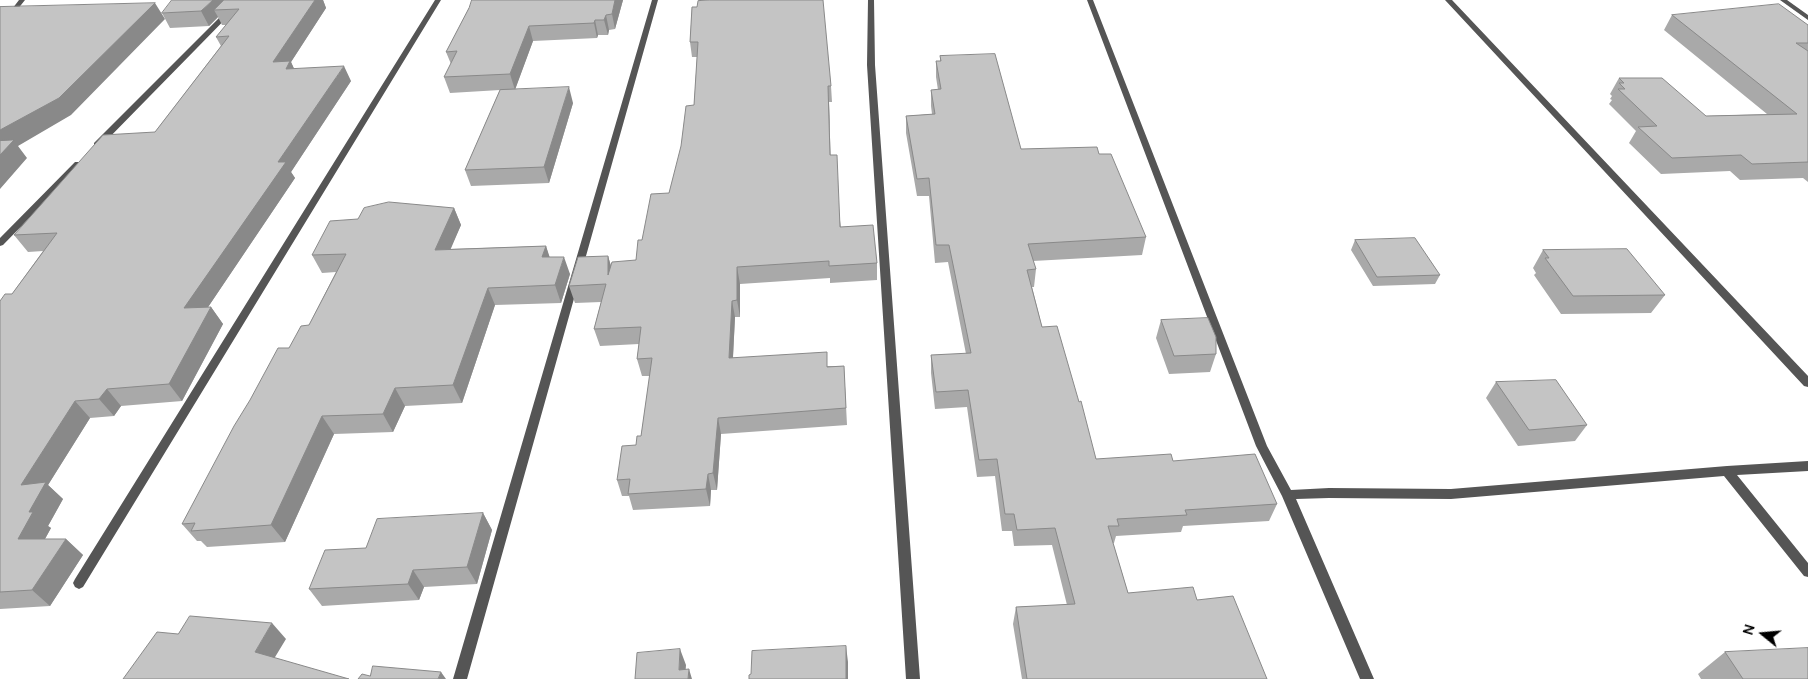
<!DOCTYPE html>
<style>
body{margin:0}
#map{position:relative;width:1808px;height:679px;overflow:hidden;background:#fff;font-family:Manrope,sans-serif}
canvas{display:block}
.north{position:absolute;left:1738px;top:609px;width:50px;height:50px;-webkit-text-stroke:4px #fff;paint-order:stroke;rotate:287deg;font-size:14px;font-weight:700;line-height:20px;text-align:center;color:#000}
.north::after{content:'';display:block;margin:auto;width:18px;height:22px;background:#000;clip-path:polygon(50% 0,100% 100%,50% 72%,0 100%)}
</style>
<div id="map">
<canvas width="1808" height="679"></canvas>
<div class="north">N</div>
</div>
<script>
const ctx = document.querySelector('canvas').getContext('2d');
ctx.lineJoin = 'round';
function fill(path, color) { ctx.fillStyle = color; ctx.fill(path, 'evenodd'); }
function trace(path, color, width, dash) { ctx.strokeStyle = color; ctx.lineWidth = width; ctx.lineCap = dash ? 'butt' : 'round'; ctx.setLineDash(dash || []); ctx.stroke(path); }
fill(new Path2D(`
 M19 0H25L13 15 0 24V19L9 13Z
 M237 0H244L100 147H94V143Z
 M435 0H441L83 587 79 589 75 587 73 583 75 579Z
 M652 0H658L467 679H453Z
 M868 0H874L875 65 920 679H906L867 65Z
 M1087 0H1093L1267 446 1291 490 1329 488 1451 489 1727 466 1808 461V471L1737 475 1808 563V577L1804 576 1724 476 1451 499 1329 498 1296 499 1374 679H1360L1282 496 1256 446Z
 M1445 0H1452L1808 376V387L1804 386Z
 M1780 0H1787L1808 15V20Z
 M75 162H78L82 164 3 245 0 246V238Z`), '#555');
fill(new Path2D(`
 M315 0H323L326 8 291 62 294 69 351 81 291 172 295 178 208 307H211L223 324 182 401 121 406 114 416 90 418 48 485 63 499 48 526 51 528 45 539H66L83 555 50 606 0 609V301L12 294 43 251 28 252 14 235 155 132 221 46 216 37 226 25H222L218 17 209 26 170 28 162 13Z
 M623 0 615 29 609 30 608 35H598L597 38 533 41 515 89 573 103 549 183 471 186 465 170 500 90 450 93 444 77 451 64 446 52 469 8Z
 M692 7 831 86 832 102H829L830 155 841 227 877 263V280L830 283V278L740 284V317H735L733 358 828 366H844L847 425 721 434 717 490H711L710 506 633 510 629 496H622L617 480 641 436 650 376H642L637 359 639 344 600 346 594 329 601 302 575 303 569 286 608 256 611 266 636 260 642 240 669 193 694 105 697 57H692L690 42Z
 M1672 15 1808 25V182L1803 178 1740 180 1730 171 1661 174 1629 143 1636 131 1609 104 1612 100 1610 99 1612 96 1610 94 1619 78 1706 116 1767 114 1664 30Z
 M940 56 1021 149 1099 154 1146 237 1142 255 1033 261 1036 269 1034 287H1032L1042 327 1096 459 1173 461 1277 504 1269 521 1183 526 1181 532 1116 536 1114 543H1113L1128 593 1197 600 1267 679H1022L1013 624 1016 607 1067 605 1052 545 1014 546 1012 531H1002L995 476 977 477 967 407 935 409 931 373V355L966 354 948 262 935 263 929 196H917L906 133V116L932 114 931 106V90H938L936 77V61H940Z
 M454 208 461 225 450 249 546 246 549 257 570 274 561 303 495 305 462 403 405 406 393 432 334 434 285 542 207 547 201 541H197L182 524 289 348 309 325 336 272 322 273 312 255 358 219Z
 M1355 240 1440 275 1435 284 1373 286 1351 250Z
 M1543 250 1665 295 1651 313 1561 314 1534 275 1536 273 1533 268Z
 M1161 320 1216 354 1210 372 1169 374 1156 338Z
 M1496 382 1587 425 1575 441 1518 446 1486 398Z
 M483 513 492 530 477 584 424 587 419 600 322 606 309 589 366 548Z
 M1725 652 1808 679H1701L1698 674Z`), '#a9a9a9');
fill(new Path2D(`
 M213 0H232L214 10 218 17 209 26 201 11Z
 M315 0H323L326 8 291 62 298 77 273 62Z
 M615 0H623L615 29 612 14Z
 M155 3 165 19 71 115 18 146 27 158 0 189V130Z
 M606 15 609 30 608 35 604 20Z
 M595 20 598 35 597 38 594 23Z
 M529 26 533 41 515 90 510 74Z
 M344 66 351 81 291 172 295 178 196 325 184 308 278 162Z
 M828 86 829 102 831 172 830 155Z
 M569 87 573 103 549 183 544 167Z
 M454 208 461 225 443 267 435 250Z
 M546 246 552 264 542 257Z
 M608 256 613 273 608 275Z
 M564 257 570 274 561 303 555 285Z
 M737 267 740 284V317L737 300Z
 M488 288 495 305 462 403 453 385Z
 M732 301 735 317 732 375 729 358Z
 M211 307 223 324 182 401 169 384Z
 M395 388 405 406 393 432 383 414Z
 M107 389 121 406 114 416 99 399Z
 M75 401 90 418 48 485 63 499 48 526 51 528 36 555 18 539 29 512 21 485Z
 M322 416 334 434 285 542 271 525Z
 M718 418 721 434 717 490 713 473Z
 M708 474 711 490 710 506 706 489Z
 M483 513 492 530 477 584 467 567Z
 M66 539 83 555 50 606 32 590Z
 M413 570 424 587 419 600 408 584Z
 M272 623 286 639 269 667 255 652Z
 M846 646 848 662V679H846Z
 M680 649 686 665 685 679 679 670Z
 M689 669 692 679H688Z
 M441 672 446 679H438Z`), '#898989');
const building = new Path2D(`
 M172 0H213L201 11 162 13Z
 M224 0H315L273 62 290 61 286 69 344 66 278 162H286L184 308 211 307 169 384 107 389 99 399 75 401 21 485 46 482 29 512H33L18 539H66L32 590 0 592V301L5 294H12L57 233 14 235 103 135 155 132 229 36 216 37 239 9 214 10Z
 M472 0H615L612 14 606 15 604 20H595L594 23 529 26 510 74 444 77 457 51 446 52 469 8Z
 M710 0H823L831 86H828L830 155H837L840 227 873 225 877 263 829 266V261L737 267V300L732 301 729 358 827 352V367L844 366 846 408 718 418 713 473 708 474 706 489 628 494 630 479 617 480 622 446 636 445 637 436H641L652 358 637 359 641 327 594 329 606 284 569 286 578 257 608 256V275L612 262 636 260 638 240H642L651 194 669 193 681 146 686 106 694 105 698 42H690L692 7H697L698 1Z
 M155 3 59 98 0 130V7Z
 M1779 4 1808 25V43H1796L1808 51V162L1752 164 1741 155 1672 158 1638 127 1657 126 1618 89H1625L1619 83H1624L1619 78H1662L1706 116 1797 114 1672 15Z
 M995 54 1021 149 1097 147 1099 154H1111L1146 237 1028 244 1036 269 1027 270 1042 327 1057 326 1079 402 1081 401 1096 459 1171 454 1173 461 1255 454 1277 504 1185 510 1187 515 1117 519 1119 526H1108L1128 593 1193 587 1197 600 1233 596 1267 679H1027L1016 607 1075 604 1055 528 1017 530 1014 514H1005L997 459 979 460 968 390 936 392 931 355 971 353 949 245H936L929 178 917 179 906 116 935 114 931 90 941 89 936 61H941L940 56Z
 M569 87 544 167 465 170 500 90Z
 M14 140 0 155V141Z
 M389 202 454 208 435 250 546 246 542 257H564L555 285 488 288 453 385 395 388 383 414 322 416 271 525 191 531 195 523 182 524 234 426 250 400 278 348H289L301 326 309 325 346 254 312 255 330 221 358 219 364 208Z
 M1415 238 1440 275 1377 277 1355 240Z
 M1627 249 1665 295 1573 296 1545 258H1549L1543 250Z
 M1208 318 1216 337V354L1174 356 1161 320Z
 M1556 380 1587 425 1529 430 1496 382Z
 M483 513 467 567 413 570 408 584 309 589 325 550 366 548 377 519Z
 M190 616 272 623 255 652 349 679H123L157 632 178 634Z
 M846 646V679H749V675L751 674 752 651Z
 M1808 648V679H1743L1725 652Z
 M680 649 679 670 689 669 688 679H635L637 653Z
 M373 666 441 672 438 679H358L362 674 370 676Z`);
fill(building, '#c4c4c4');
trace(building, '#898989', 1);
</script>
